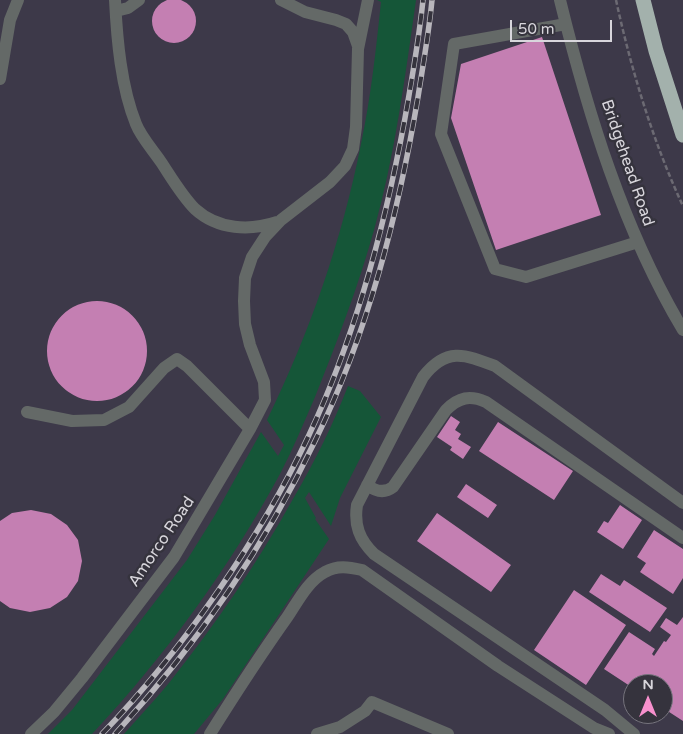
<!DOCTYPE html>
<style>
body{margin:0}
#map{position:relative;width:683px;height:734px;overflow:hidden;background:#35333d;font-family:"Varela Round",sans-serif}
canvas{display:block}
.north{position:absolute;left:623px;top:674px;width:50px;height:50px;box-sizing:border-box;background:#35333d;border:1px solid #76747d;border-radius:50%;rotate:0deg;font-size:14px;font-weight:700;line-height:20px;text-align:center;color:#d8d6dc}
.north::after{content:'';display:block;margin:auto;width:18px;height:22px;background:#f790cd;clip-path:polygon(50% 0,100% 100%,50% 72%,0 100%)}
.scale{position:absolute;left:510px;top:20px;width:102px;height:22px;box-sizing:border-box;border:2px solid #d8d6dc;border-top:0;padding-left:6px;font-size:15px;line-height:18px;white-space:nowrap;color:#d8d6dc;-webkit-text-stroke:4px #35333d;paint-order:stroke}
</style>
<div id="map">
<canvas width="683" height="734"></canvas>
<div class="north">N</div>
<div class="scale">50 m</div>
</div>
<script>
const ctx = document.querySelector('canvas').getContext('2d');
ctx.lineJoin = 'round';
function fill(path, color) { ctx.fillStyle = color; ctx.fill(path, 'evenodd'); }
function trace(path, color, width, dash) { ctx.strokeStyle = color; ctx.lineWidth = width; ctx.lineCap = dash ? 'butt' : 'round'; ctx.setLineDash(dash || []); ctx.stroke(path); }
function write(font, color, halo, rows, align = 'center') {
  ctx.font = font + ' "Varela Round",sans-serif'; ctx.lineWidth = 5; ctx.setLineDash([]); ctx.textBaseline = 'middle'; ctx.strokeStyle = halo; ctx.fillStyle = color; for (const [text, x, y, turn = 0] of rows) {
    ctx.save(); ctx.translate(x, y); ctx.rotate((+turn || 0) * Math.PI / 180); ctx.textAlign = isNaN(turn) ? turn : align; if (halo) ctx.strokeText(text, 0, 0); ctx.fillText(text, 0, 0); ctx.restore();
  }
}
fill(new Path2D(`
 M0 0H683V734H0ZM633 684H663V714H633Z`), '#3d3949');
fill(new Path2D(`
 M377 0H416C405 77 395 155 374 230 358 287 337 342 315 397 304 422 294 447 281 472 230 567 166 655 92 734H48L72 710 187 560 215 515 261 432 278 456 284 445 267 420C310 332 342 240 361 144 371 97 376 49 381 2Z
 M348 386 360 391 381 417 340 498 331 526 309 492 305 498 316 518 315 519 329 539 223 699 194 734H124C139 717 155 700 169 683 215 625 257 564 293 499 314 463 333 425 348 386Z`), '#155638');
fill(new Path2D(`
 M152 21a22 22 0 1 1 44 0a22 22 0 1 1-44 0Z
 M542 37 601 215 496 250 451 118 461 64Z
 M47 351a50 50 0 1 1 100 0a50 50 0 1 1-100 0Z
 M451 416 460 422 455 430 461 434 458 439 471 447 463 459 450 450 452 447 437 437Z
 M498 422 573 471 554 500 479 451Z
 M466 484 497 505 488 518 457 497Z
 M620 505 642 520 623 549 597 532 604 521 608 523Z
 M31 510 51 514 67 525 78 540 82 561 78 581 67 597 50 608 30 612 10 608 0 601V521L12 513Z
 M437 513 511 565 491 592 417 541Z
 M654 530 683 549V578L673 594 640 572 646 563 637 557Z
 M601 574 620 586 624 580 667 608 650 632 589 592Z
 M574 590 626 625 586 685 534 650Z
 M683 617V721L663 708V684H633V688L604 669 629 632 655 649 652 654 654 656 664 641 666 642 671 635 660 627 666 618 677 625Z`), '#c47fb2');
trace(new Path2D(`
 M616 0C631 69 653 142 683 206`), '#6c6a73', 2.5, [5, 2.5]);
trace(new Path2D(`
 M115 0C117 40 121 87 136 124 141 137 153 150 161 162 171 177 182 196 195 209 218 230 250 231 277 222
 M281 0 305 12 336 20 346 24 353 32 358 46
 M560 0C588 114 623 229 683 330
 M116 11 128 8 139 0
 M566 24 454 44 441 134 495 269 526 277 638 242
 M0 79 10 20 18 0
 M27 412 72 421 104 420 129 407 164 368 177 359 187 366 250 429
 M367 485C375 491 384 494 393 487L446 410C459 397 470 395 486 402L683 538
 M31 734 54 712 82 678 174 557 250 429 265 400 264 382 250 345 245 324 244 301 245 278 252 257 265 237 281 220 330 182 345 166 353 149 356 127 358 49 368 0
 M210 734C235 694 261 654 288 616 298 601 308 581 325 572 337 565 349 567 362 570L498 666 594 728 609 734
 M317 734 340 727 365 711 372 702 448 734
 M634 734 605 710 374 554C359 539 354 525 357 505L423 377C446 347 464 354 495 366L683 503`), '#646967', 12);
trace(new Path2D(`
 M643 0 656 51 683 135`), '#a3b1ac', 15);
const rail = new Path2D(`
 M102 734C182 651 260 539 309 435 356 335 385 226 405 118 412 79 419 39 423 0
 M115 734C195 647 264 548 315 441 368 333 398 215 418 97 423 65 429 32 432 0`);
trace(rail, '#b8b6bc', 5.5);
trace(rail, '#35333d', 4, [11]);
write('16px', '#d8d6dc', '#35333d', [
 ["Bridgehead Road",627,163,71],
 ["Amorco Road",162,542,-56]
]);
</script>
